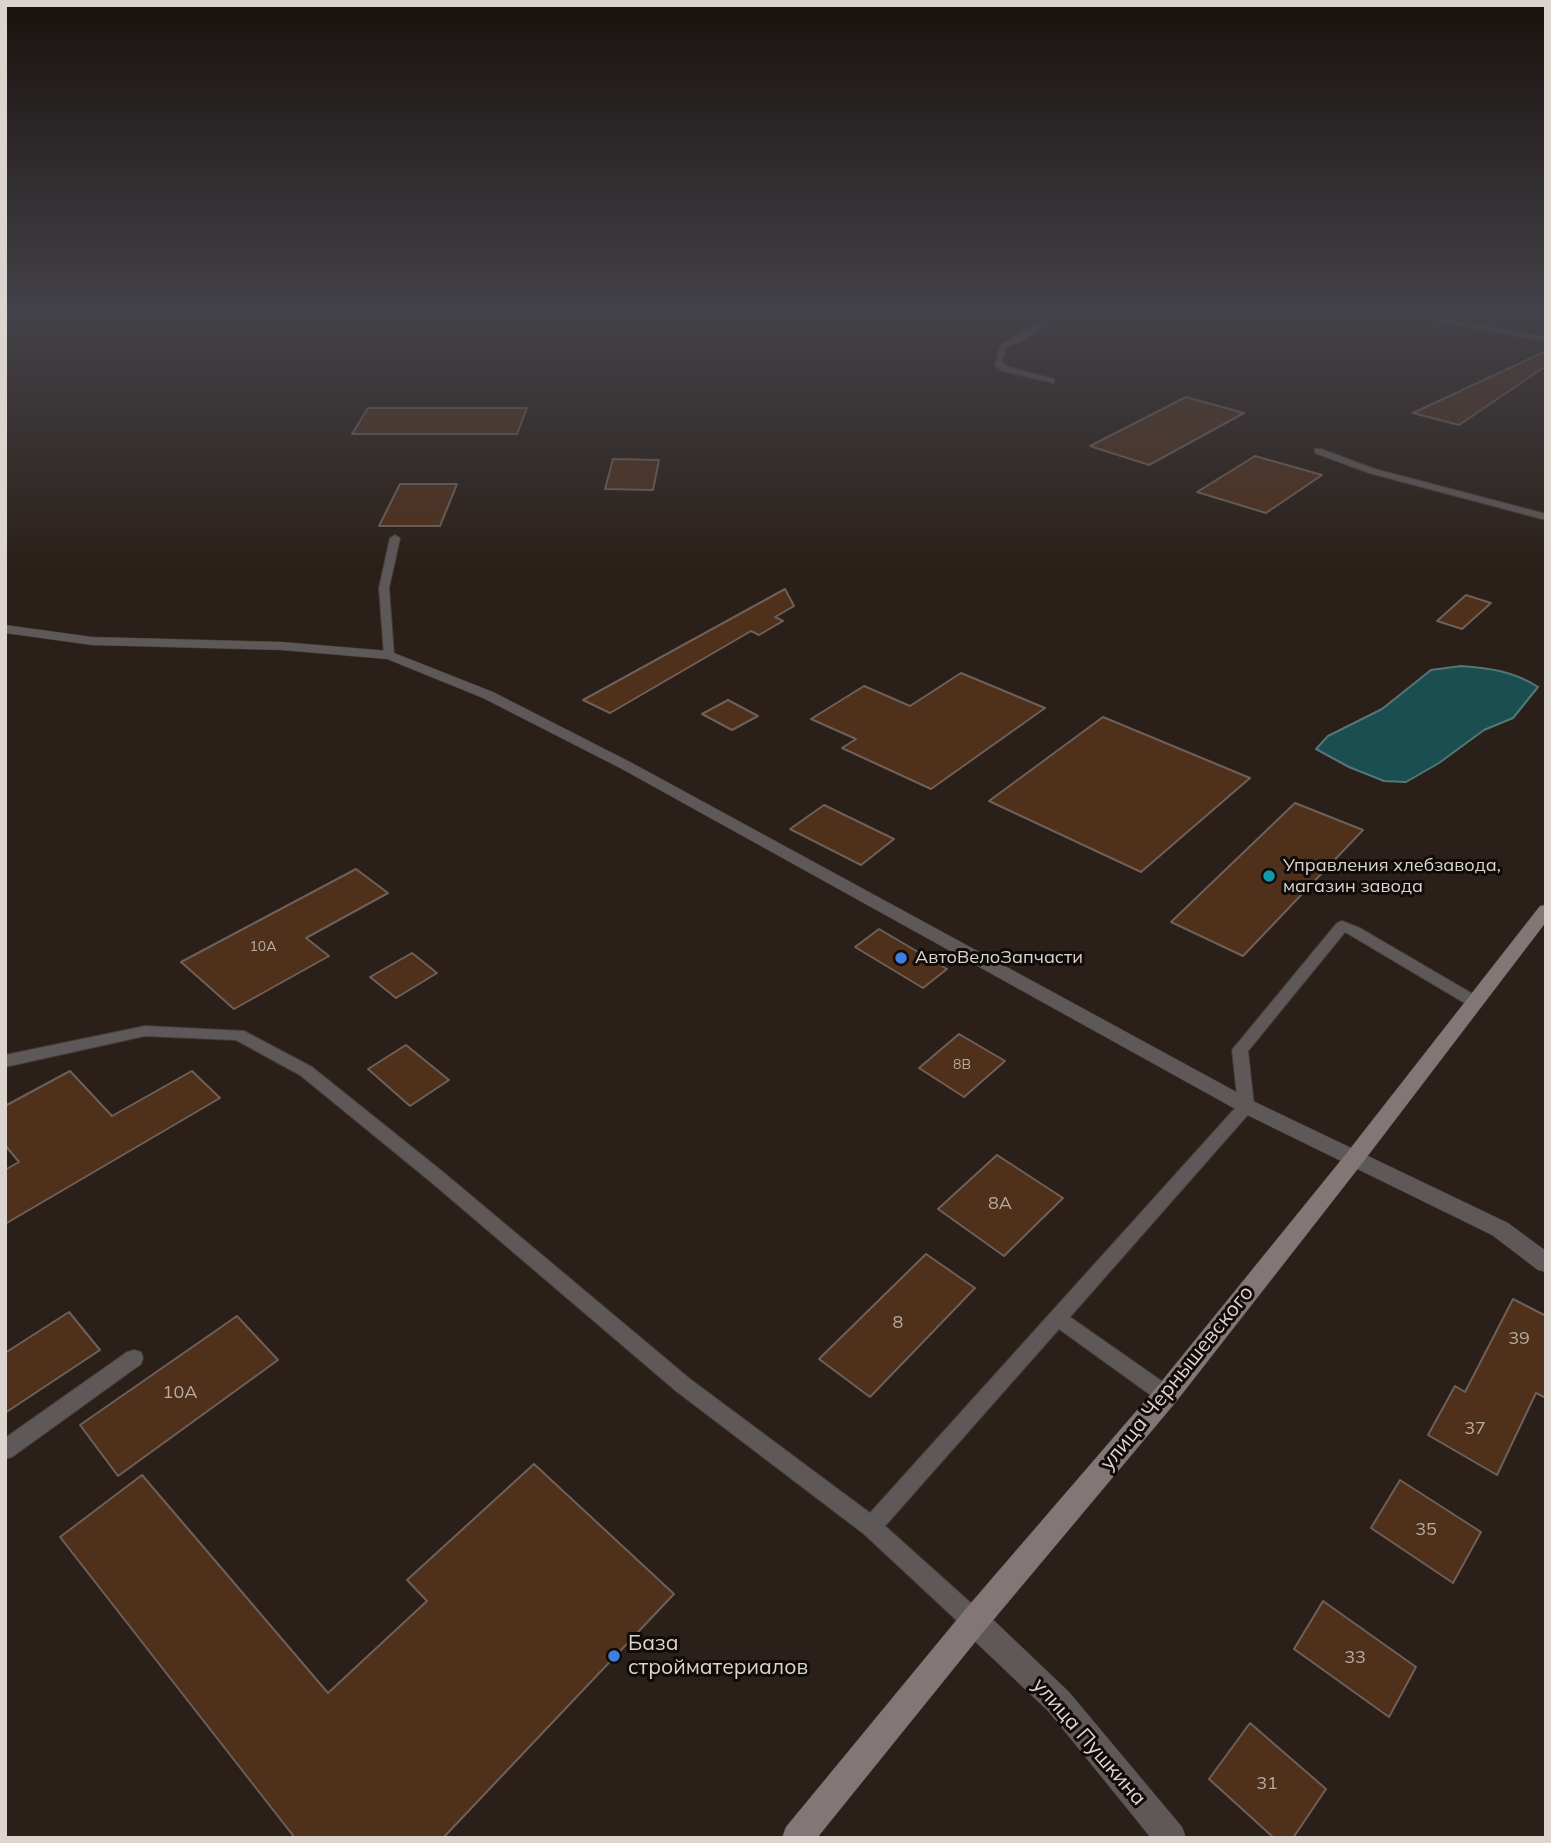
<!DOCTYPE html>
<meta charset="utf-8">
<style>
body{margin:0}
#map{position:relative;width:1551px;height:1843px;overflow:hidden;background:#2b2019;font-family:Mulish,sans-serif}
canvas{display:block}
.frame{position:absolute;inset:0;border:7px solid #dcd4cf;pointer-events:none}
</style>
<div id="map">
<canvas width="1551" height="1843"></canvas>
<div class="frame"></div>
</div>
<script>
const ctx = document.querySelector('canvas').getContext('2d');
ctx.lineJoin = 'round';
function fill(path, color) { ctx.fillStyle = color; ctx.fill(path, 'evenodd'); }
function trace(path, color, width, dash) { ctx.strokeStyle = color; ctx.lineWidth = width; ctx.lineCap = dash ? 'butt' : 'round'; ctx.setLineDash(dash || []); ctx.stroke(path); }
function write(font, color, halo, rows, align = 'center') {
  ctx.font = font + ' Mulish,sans-serif'; ctx.lineWidth = 6; ctx.setLineDash([]); ctx.textBaseline = 'middle'; ctx.strokeStyle = halo; ctx.fillStyle = color; for (const [text, x, y, turn = 0] of rows) {
    ctx.save(); ctx.translate(x, y); ctx.rotate((+turn || 0) * Math.PI / 180); ctx.textAlign = isNaN(turn) ? turn : align; if (halo) ctx.strokeText(text, 0, 0); ctx.fillText(text, 0, 0); ctx.restore();
  }
}
const water = new Path2D(`
 M1461 666C1489 668 1513 671 1538 687L1513 718 1484 730 1439 763 1406 782 1384 781 1349 767 1316 749 1328 736 1382 709 1431 670Z`);
fill(water, '#1a4e50');
trace(water, '#547676', 2);
const building = new Path2D(`
 M1544 352 1546 366 1459 425 1413 413Z
 M1186 397 1244 413 1149 465 1090 446Z
 M368 408H527L517 434H352Z
 M1255 456 1322 475 1266 513 1197 492Z
 M613 459 659 460 653 490 605 489Z
 M400 484H457L440 526H379Z
 M785 589 794 606 775 617 783 621 759 635 751 631 610 713 583 700Z
 M1466 595 1491 603 1462 629 1437 621Z
 M961 673 1045 708 931 789 842 748 856 739 811 719 864 686 910 706Z
 M728 700 758 716 732 730 702 714Z
 M1103 717 1250 778 1141 872 989 801Z
 M1295 803 1363 830 1243 956 1171 922Z
 M824 805 894 839 861 865 790 829Z
 M356 869 388 893 306 938 329 956 234 1009 181 962Z
 M879 929 947 969 923 988 855 947Z
 M412 953 437 973 396 998 370 977Z
 M959 1034 1005 1061 964 1097 919 1068Z
 M406 1045 449 1080 410 1106 368 1069Z
 M70 1071 112 1116 192 1071 220 1098 5 1224V1170L19 1162 5 1145V1106Z
 M997 1155 1063 1198 1004 1256 938 1209Z
 M926 1254 975 1288 870 1397 819 1359Z
 M1513 1299 1546 1316V1398L1536 1393 1497 1475 1428 1435 1455 1386 1465 1392Z
 M69 1312 100 1350 5 1413V1353Z
 M237 1316 278 1360 118 1476 80 1425Z
 M534 1464 674 1594 443 1838H295L60 1537 142 1475 328 1693 427 1601 407 1580Z
 M1400 1480 1481 1532 1453 1583 1371 1528Z
 M1323 1601 1416 1667 1389 1717 1294 1649Z
 M1250 1723 1326 1789 1293 1838H1274L1209 1779Z`);
fill(building, '#4e301b');
trace(building, '#6e6058', 2);
const service = new Path2D(`
 M1050 313H1058L1034 334 1006 348 1002 362 1008 367 1054 379V383L1002 371 995 365 1000 345 1028 330Z
 M1393 313H1410L1546 337V341Z
 M1315 449H1321L1375 469 1546 514V520L1369 473 1315 453Z
 M395 535 400 538 389 588 394 655 389 658 384 655 379 588 390 538Z
 M1342 921 1360 928 1478 997 1480 1001 1478 1005H1468L1345 932 1248 1051 1254 1106 1252 1110 1070 1317 1173 1389 1176 1395 1173 1401 1166 1404 1159 1401 1059 1329 885 1526 982 1613 985 1621 982 1629 974 1632 966 1629 864 1534 676 1391 431 1182 300 1075 236 1040 145 1036 5 1067V1055L145 1026 244 1031 312 1067 443 1172 690 1379 870 1513 1238 1105 1232 1050 1337 923Z
 M134 1350 141 1352 143 1358 141 1364 12 1457 5 1459V1438L127 1352Z`);
const minor = new Path2D(`
 M5 625 92 637 282 642 389 651 493 692 632 763 1253 1101 1508 1223 1546 1251V1272L1538 1270 1492 1235 1239 1111 622 769 483 698 387 659 282 650 92 645 5 633Z
 M974 1607 984 1611 1069 1692 1182 1827 1186 1838H1151L1049 1712 964 1631 960 1621 964 1611Z`);
const secondary = new Path2D(`
 M1546 905V922L1360 1166 1175 1403 984 1631 817 1838H782L786 1827 964 1611 1157 1387 1346 1154 1540 906Z`);
trace(service, '#473d36', 2);
trace(minor, '#473d36', 1);
trace(secondary, '#473d36', 1);
fill(service, '#5f5858');
fill(minor, '#5f5858');
fill(secondary, '#827677');
const sky = ctx.createLinearGradient(0, 0, 0, 571);
sky.addColorStop(0, '#18120e');
sky.addColorStop(0.55, '#444249');
sky.addColorStop(1, '#44424900');
ctx.fillStyle = sky;
ctx.fillRect(0, 0, 1551, 571);
for (const [x, y, r, color] of [
 [1269,876,7,"#0f9aa8"],
 [901,958,7,"#3f7fe0"],
 [614,1656,7,"#3f7fe0"]
]) { const dot = new Path2D(); dot.arc(x, y, r, 0, 2 * Math.PI); ctx.fillStyle = color; ctx.fill(dot); trace(dot, '#100b08', 2.5); }
write('14px', '#b8aba2', null, [
 ["10А",263,947],
 ["8В",962,1065]
]);
write('18px', '#dcd4cf', '#100b08', [
 ["Управления хлебзавода,",1283,866],
 ["магазин завода",1283,887],
 ["АвтоВелоЗапчасти",915,958]
], 'left');
write('18px', '#b8aba2', null, [
 ["8А",1000,1204],
 ["8",898,1323],
 ["39",1519,1339],
 ["10А",180,1393],
 ["37",1475,1429],
 ["35",1426,1530],
 ["33",1355,1658],
 ["31",1267,1784]
]);
write('21px', '#dcd4cf', '#100b08', [
 ["улица Чернышевского",1177,1378,-51],
 ["улица Пушкина",1089,1742,49]
]);
write('21px', '#dcd4cf', '#100b08', [
 ["База",628,1644],
 ["стройматериалов",628,1668]
], 'left');
</script>
